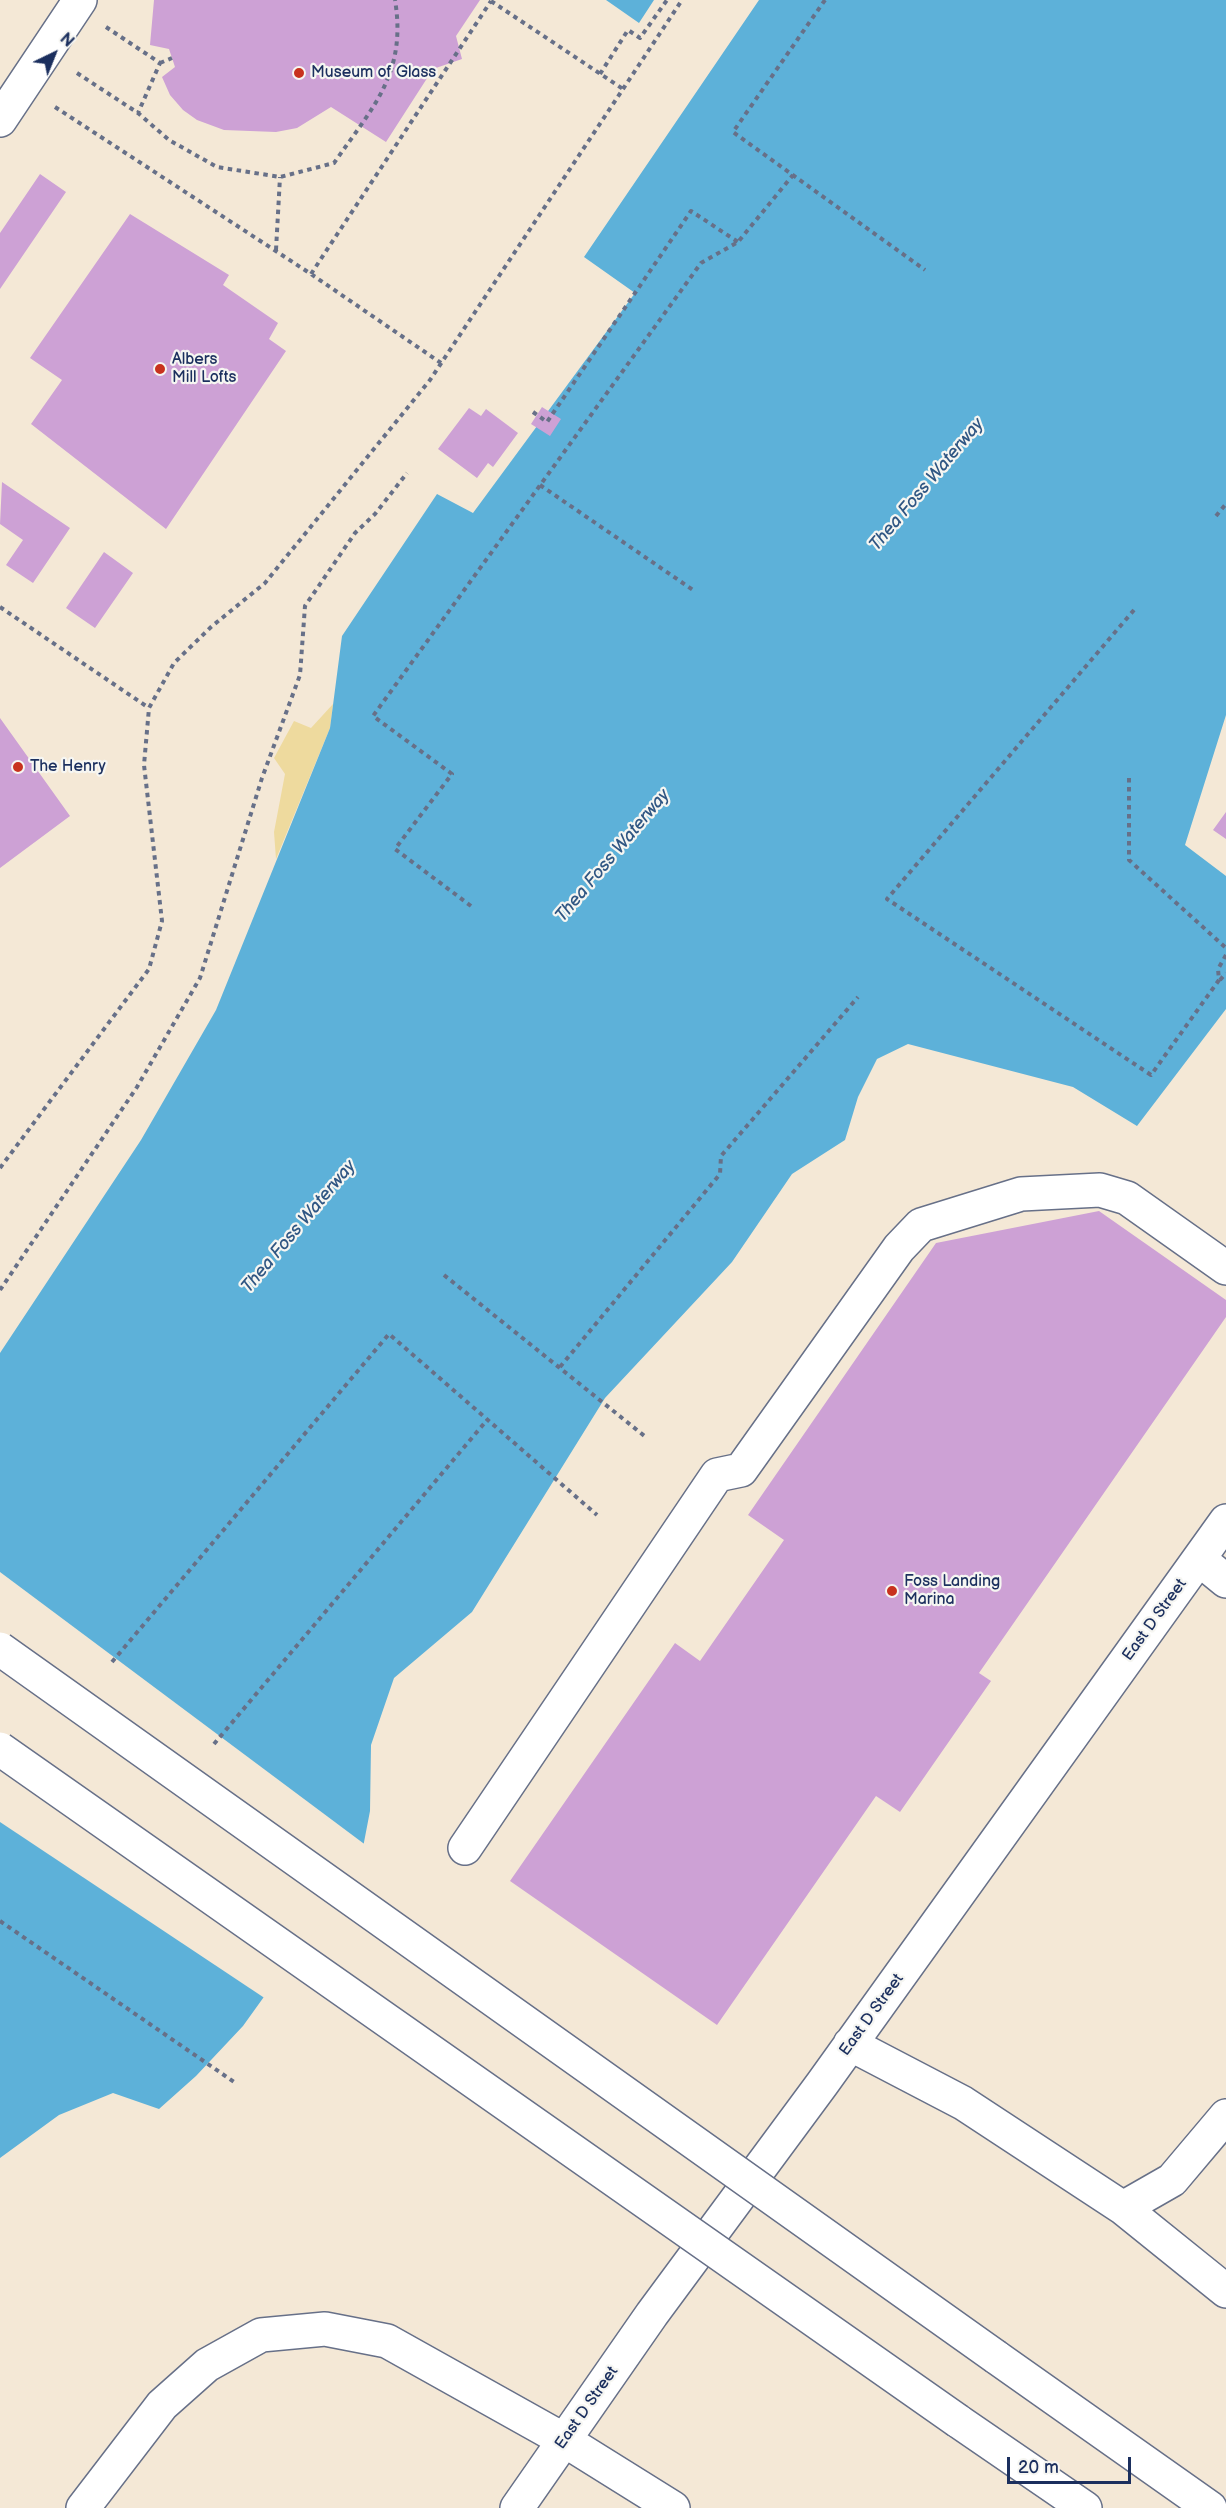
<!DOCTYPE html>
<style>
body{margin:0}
#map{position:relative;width:1226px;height:2508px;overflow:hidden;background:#f4e8d6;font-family:"Balsamiq Sans",sans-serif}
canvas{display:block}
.north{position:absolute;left:24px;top:24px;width:60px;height:60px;-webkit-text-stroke:4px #f6f6f2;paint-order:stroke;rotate:43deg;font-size:16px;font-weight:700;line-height:24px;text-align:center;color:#1b2f5e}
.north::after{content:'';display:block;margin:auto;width:21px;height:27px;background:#1b2f5e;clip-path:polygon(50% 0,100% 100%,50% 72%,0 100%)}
.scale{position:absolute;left:1007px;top:2457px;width:124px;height:27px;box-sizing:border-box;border:3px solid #1b2f5e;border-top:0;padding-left:8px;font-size:18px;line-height:21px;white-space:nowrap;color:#1b2f5e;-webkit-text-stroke:4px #f6f6f2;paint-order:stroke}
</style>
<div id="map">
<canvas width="1226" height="2508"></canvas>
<div class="north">N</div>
<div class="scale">20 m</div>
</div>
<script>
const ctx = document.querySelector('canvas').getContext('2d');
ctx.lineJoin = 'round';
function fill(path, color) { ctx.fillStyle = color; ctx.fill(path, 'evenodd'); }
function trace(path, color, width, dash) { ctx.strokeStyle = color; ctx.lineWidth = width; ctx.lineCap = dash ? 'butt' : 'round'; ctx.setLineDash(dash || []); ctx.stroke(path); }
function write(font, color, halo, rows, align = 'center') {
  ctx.font = font + ' "Balsamiq Sans",sans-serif'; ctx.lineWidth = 4.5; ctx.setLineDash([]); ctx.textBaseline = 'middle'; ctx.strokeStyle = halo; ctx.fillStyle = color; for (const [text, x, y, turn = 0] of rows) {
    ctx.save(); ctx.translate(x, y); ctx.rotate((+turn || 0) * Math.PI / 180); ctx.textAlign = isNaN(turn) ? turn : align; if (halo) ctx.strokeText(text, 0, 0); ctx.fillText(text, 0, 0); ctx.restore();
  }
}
fill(new Path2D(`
 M333 704 330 728 276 859 274 832 285 774 274 758 294 721 311 728Z`), '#eeda9e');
fill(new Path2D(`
 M606 0H654L639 23Z
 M759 0H1226V715L1185 845 1226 876V1009L1137 1126 1073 1087 908 1044 877 1059 858 1097 845 1140 792 1174 732 1262 605 1398 472 1612 394 1678 371 1745 370 1811 360 1863 243 2026 196 2076 159 2109 113 2093 59 2115 0 2158V1353L141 1140 216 1010 330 728 342 636 437 494 473 513 635 293 584 257Z`), '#5db1d9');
fill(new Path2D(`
 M0 1572 367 1846 363 1865 266 1999 0 1822Z`), '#f4e8d6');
fill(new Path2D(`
 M154 0H480L456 36 462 59 433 69 386 142 331 107 297 128 276 132 224 130 197 120 183 110 170 95 162 77 175 67 169 49 150 45Z
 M40 174 66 192 0 289V233Z
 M130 214 229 275 223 285 278 323 269 339 286 351 166 529 31 424 62 380 30 358Z
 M542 407 561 419 550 436 531 424Z
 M469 408 481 416 486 409 518 433 493 467 488 463 477 478 438 449Z
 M2 482 70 528 33 583 6 565 23 540 0 524Z
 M104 552 133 573 95 628 66 608Z
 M0 718 70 816 0 868Z
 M1226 812V839L1213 830Z
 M1099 1211 1226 1300V1317L979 1673 991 1681 900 1812 876 1796 717 2025 510 1881 675 1643 700 1661 784 1540 748 1515 936 1243Z`), '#cda1d5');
const minor = new Path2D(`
 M0 120 80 0
 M1199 1559 1226 1581
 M465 1848 717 1475 741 1470 899 1248 921 1225 1021 1194 1100 1190 1127 1198 1226 1268
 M850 2044 963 2103 1123 2208 1226 2291
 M1123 2208 1172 2180 1226 2116
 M83 2508 162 2405 207 2365 261 2335 325 2329 387 2341 564 2440 673 2508
 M517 2508 652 2314 822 2084 1226 1521`);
const highway = new Path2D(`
 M996 2357 1210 2508
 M958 2421 1085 2508`);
trace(minor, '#677088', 36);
trace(highway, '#677088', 36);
trace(new Path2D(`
 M825 0 733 132 925 270
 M491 1 623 89
 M106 27 160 63 138 113
 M160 63 172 58
 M77 73 138 113 169 140 217 167 280 177 334 163C373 107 407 73 395 0
 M600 74 628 30 640 38 667 0
 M55 107 311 274 441 363
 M276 250 280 177
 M311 274 491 1
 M533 412 547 422 691 211 738 242
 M540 485 693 590
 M1216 516 1226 504
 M0 607 149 708
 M1134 610 887 899 1151 1075 1219 980 1218 969 1226 955
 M1129 778V860L1226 948
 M471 906 395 849 452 774 373 716 701 263 738 242 793 175
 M1220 980 1226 973
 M0 1168 149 969 162 921 144 765 149 708 174 663 211 627 265 583 430 380 682 0
 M444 1275 647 1438
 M0 1290 137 1087 200 978 262 778 300 675 305 606 355 533 375 514 407 473
 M560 1367 720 1174 721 1156 858 997
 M112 1662 389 1334 597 1515
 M214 1744 487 1420
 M0 1921 237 2084`), '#677088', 4, [4.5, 4.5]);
trace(minor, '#fff', 33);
trace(highway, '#fff', 33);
const highwayBridge = new Path2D(`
 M0 1649 996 2357
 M0 1749 958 2421`);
trace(highwayBridge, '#677088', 36, []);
trace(highwayBridge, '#fff', 33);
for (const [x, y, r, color] of [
 [299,73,6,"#c8321e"],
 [160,369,6,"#c8321e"],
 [18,767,6,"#c8321e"],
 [892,1591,6,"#c8321e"]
]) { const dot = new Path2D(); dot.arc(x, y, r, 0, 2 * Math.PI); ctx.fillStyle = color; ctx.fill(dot); trace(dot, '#f6f6f2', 2); }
write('16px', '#1b2f5e', '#f6f6f2', [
 ["Museum of Glass",311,73],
 ["Albers",172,360],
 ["Mill Lofts",172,378],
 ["The Henry",30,767],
 ["Foss Landing",904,1582],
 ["Marina",904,1600]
], 'left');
write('16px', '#1b2f5e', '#f6f6f2', [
 ["East D Street",1155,1620,-54],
 ["East D Street",872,2015,-54],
 ["East D Street",587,2408,-55]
]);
write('italic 18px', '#2f5683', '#f6f6f2', [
 ["Thea Foss Waterway",927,485,-50],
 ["Thea Foss Waterway",613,856,-50],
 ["Thea Foss Waterway",299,1227,-50]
]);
</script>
